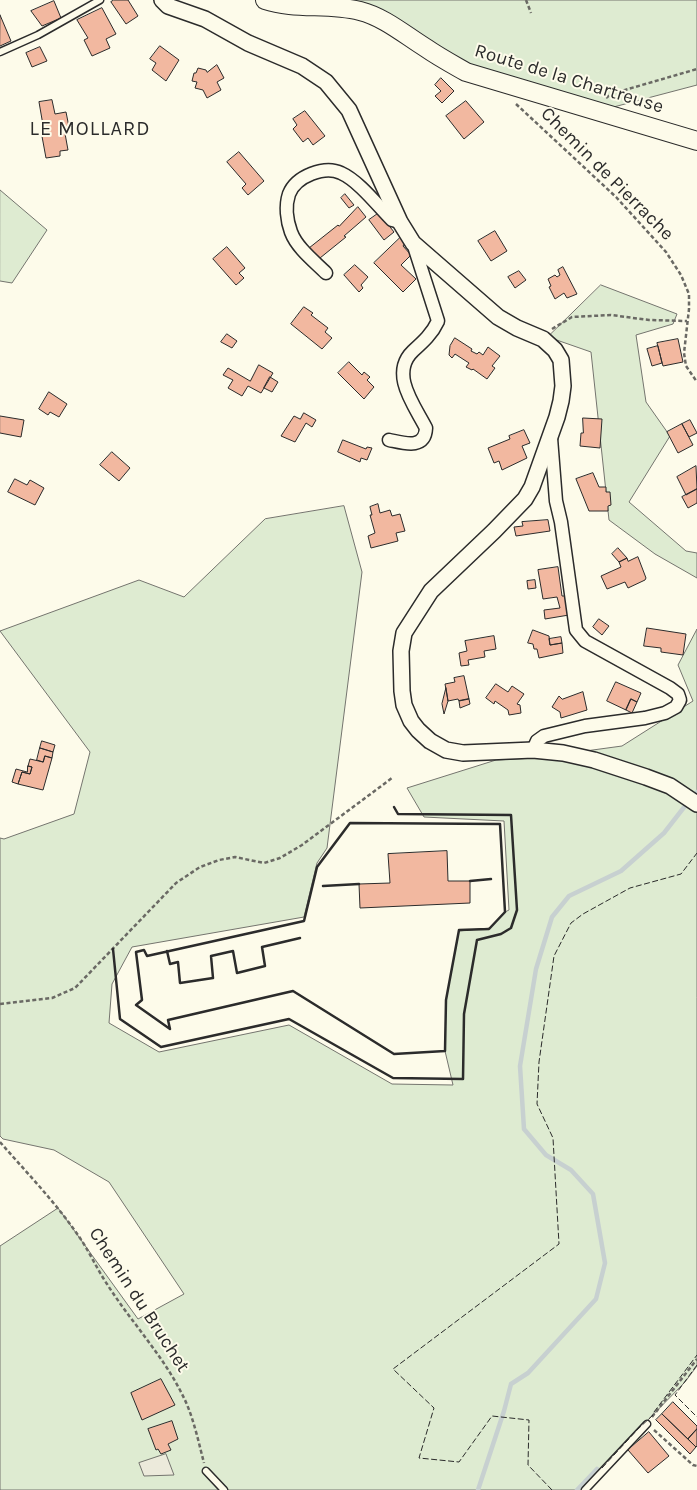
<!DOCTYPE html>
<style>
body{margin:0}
canvas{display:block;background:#fdfbea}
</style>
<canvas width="697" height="1490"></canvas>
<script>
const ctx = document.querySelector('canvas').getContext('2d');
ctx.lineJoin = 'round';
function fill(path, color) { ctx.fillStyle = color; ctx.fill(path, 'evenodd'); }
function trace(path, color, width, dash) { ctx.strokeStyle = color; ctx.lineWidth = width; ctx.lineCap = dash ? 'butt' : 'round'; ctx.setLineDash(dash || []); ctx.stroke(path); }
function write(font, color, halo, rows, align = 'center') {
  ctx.font = font + ' Karla,sans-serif'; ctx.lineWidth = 4; ctx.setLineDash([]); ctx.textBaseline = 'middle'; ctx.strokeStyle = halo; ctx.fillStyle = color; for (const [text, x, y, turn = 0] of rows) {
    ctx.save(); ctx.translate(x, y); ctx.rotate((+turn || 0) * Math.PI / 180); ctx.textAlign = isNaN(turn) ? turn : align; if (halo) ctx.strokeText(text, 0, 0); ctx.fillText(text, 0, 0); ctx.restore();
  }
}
const green = new Path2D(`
 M273 0H697V85L606 109 491 77 404 28Z
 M0 190 47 230 12 283 0 281Z
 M601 285 677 314 673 324 636 335 646 402 670 436 629 502 686 551 697 553V578L655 554 609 520 591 352 548 337Z
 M344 506 362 572 327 848 317 863 304 917 132 947 112 984 109 1023 159 1052 289 1025 392 1084 453 1085 445 1051 446 1000 459 931 489 928 505 912 509 910 504 821 424 817 407 788 496 760 534 758 622 746 693 701 678 665 697 629V1366L685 1382 643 1425 584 1490H0V1246L58 1208 138 1319 184 1294 109 1182 54 1150 3 1139 0 1136V838L4 839 74 814 90 752 0 631 139 580 184 597 265 519Z`);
fill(green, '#deebd1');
trace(green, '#74746e', 1);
const parking = new Path2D(`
 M166 1454 174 1475 144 1476 139 1463Z`);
fill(parking, '#eceadb');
trace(parking, '#74746e', 1);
trace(new Path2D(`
 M696 794 697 792
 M478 1490 504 1411 511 1384 528 1373 596 1299 605 1263 593 1194 571 1170 546 1155 524 1129 520 1066 536 969 552 917 569 896 621 871 664 833 685 806
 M577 1490 597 1469`), '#c7d0d0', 4.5);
const building = new Path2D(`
 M114 0H128L138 16 126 24 111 2Z
 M54 1 61 18 42 26 31 11Z
 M102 8 116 34 106 39 110 48 92 56 84 40 88 38 77 20Z
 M0 15 11 41 0 46Z
 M160 46 179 60 166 81 152 70 156 63 150 59Z
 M40 47 47 61 32 67 26 53Z
 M217 65 224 78 217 82 221 90 207 98 203 90 195 88 197 82 192 81 194 73H196L198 68 206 70 207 72Z
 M441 78 454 91 442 103 435 96 441 91 435 85Z
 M52 100 55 114 66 112 69 127 64 128 68 150 60 151V156L46 158 41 131H44L39 102Z
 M466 101 484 122 464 139 446 116Z
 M305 111 325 136 313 145 308 138 303 142 293 129 297 125 293 119Z
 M239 152 264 181 248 195 242 188 246 184 227 162Z
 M345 194 354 205 349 208 341 198Z
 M358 207 366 217 344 236 346 237 320 258 309 248 338 225 339 226Z
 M379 213 394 232 384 240 369 220Z
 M495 231 507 251 491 261 478 241Z
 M400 238 405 243 403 246 411 255 401 265 416 279 403 292 374 263Z
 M227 247 245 268 239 273 244 278 236 285 213 259Z
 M355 265 368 277 361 285 363 288 359 292 344 275Z
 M563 267 577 294 567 298 564 293 555 299 549 287 551 286 548 279 555 275 557 277 560 275 558 270Z
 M519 271 526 280 515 288 508 277Z
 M304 307 313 313 311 315 328 328 325 332 332 338 322 349 291 324Z
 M227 334 237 341 232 348 221 342Z
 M455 338 472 349 471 351 477 354 479 352 483 355 488 347 500 356 492 366 495 368 487 379 473 369 472 370 466 367 469 363 455 354 452 358 449 355 450 346Z
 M678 339 683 362 663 366 657 343Z
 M658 346 662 363 652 366 647 349Z
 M349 362 362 375 364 372 370 377 367 380 374 387 364 399 338 373Z
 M259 365 273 373 261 393 248 386 242 396 228 388 233 380 223 375 228 368 250 381Z
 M270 377 278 382 272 392 264 388Z
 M49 392 67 404 59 417 50 412 48 415 39 409Z
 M304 413 316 420 312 427 306 423 295 442 281 436 294 416 300 419Z
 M0 416 24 420 21 437 0 433Z
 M583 418 602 419 600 448 580 446 581 433H583Z
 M690 420 697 433 689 437 682 424Z
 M682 424 693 445 678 453 667 432Z
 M524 430 530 443 522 446 527 458 502 470 499 461 494 463 488 448 510 439 509 436Z
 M343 440 366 449 367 447 372 448 367 460 361 458 360 462 338 452Z
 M112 452 130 468 119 481 100 465Z
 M696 466 697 489 686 495 677 477Z
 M593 473 599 487H606V492H610L611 505 608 506V511H589L576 479Z
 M15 479 27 485 30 480 44 488 35 505 8 492Z
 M697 489V503L688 508 682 497Z
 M378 504 380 513 390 510 392 516 400 514 405 531 396 533 398 541 371 548 368 536 375 533 370 515H372L370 507Z
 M548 520 550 531 516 536 514 527 523 526 522 522Z
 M618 548 627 558 619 562 612 554Z
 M638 557 646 578 645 580 628 588 625 582 607 589 601 576 621 567 619 562 627 558 628 561Z
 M558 567 562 596H566L569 615 545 619 544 610 560 608 557 597 543 599 538 570Z
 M535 580 536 588 528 589 527 581Z
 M599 619 609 626 602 635 593 627Z
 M647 628 686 634 683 655 661 652V648L644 646Z
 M533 630 549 636 550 645 562 643 563 653 539 658 537 649H534L533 644 528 643Z
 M494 636 496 649 484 651 485 657 468 660 469 665 461 666 459 653 467 651 465 641Z
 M561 637 562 643 550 645 549 639Z
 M464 676 469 699 459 701 458 699 448 701 445 684 455 682 454 678Z
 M616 682 641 693 637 702 631 699 626 710 607 701Z
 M496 684 508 692 512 686 524 694 517 704 520 705 521 713 509 715 508 710 495 701 494 704 486 698Z
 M446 688 448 701 444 714 442 704Z
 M583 692 587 710 561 718 560 712 552 707 559 696 562 699Z
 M469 699 470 704 460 708 459 701Z
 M631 699 637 702 632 713 626 710Z
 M42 741 55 745 53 752 40 748Z
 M40 748 53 752 52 758 45 756 43 762 37 760Z
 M45 756 52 758 43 790 18 784 22 772 30 774 32 767 28 766 30 759 43 762Z
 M28 766 32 767 30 774 22 772 18 784 12 782 16 769 27 772Z
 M447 851 448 881H470V903L360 908 359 884 390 883 388 854Z
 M161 1379 175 1405 142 1420 131 1393Z
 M673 1402 697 1426V1429L688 1439 662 1414Z
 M662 1414 696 1447 690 1454 656 1420Z
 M172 1421 178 1439 168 1444 171 1450 161 1454 158 1449 156 1450 148 1429Z
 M697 1429V1446L696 1447 688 1439Z
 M649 1432 669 1456 648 1473 628 1450Z`);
fill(building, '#f2b8a0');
trace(building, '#2b2b2b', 1);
const service = new Path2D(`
 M0 52 38 35 100 0
 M206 1471 224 1490
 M585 1490 647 1424`);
const minor = new Path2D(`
 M326 273C314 261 297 248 291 232 287 221 285 206 289 194 296 176 325 165 341 173 359 181 378 206 392 220L400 222
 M389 440C404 443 425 450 426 428 415 406 389 374 413 351 423 342 432 334 438 321L413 243
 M533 750 537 741 544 736 585 726 645 718 665 713 676 707 680 700 678 694 670 688 585 641 576 630 561 522 556 501 551 438`);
const tertiary = new Path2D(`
 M162 0 168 6 205 19 248 43 302 66 326 82 349 110 400 222 413 243 498 317 517 328 543 339 555 350 561 360 563 386 561 401 557 417 532 487 525 499 494 531 431 591 404 633 401 651 402 691 404 705 411 721 418 730 430 741 446 750 463 753 533 750 563 753 594 760 646 777 670 786 697 804`);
const secondary = new Path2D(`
 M265 0C295 10 328 3 360 11 384 17 405 35 426 48 439 57 452 64 466 72L697 141`);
trace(service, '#2b2b2b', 9);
trace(minor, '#2b2b2b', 15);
trace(tertiary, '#2b2b2b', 18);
trace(secondary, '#2b2b2b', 20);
trace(new Path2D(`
 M526 0 531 13
 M606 98 611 94 697 69
 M516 104 616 197 666 252 681 275 689 294V309L684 353 686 366 697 382
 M552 329 572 317 611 315 649 320 687 321
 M0 1004 52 998 75 988 176 883 200 867 219 860 235 857 264 863 280 858 302 845 392 778
 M0 1142C27 1173 57 1204 80 1238 90 1253 97 1269 107 1284 131 1322 162 1354 182 1394 193 1415 198 1440 204 1463
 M652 1417 697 1359
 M654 1430 693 1465 697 1466`), '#6a6964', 2.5, [4, 2.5]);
trace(service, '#fdfbea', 6);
trace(minor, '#fdfbea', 12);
trace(tertiary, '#fdfbea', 15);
trace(secondary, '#fdfbea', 18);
trace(new Path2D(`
 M697 1365 675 1395 697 1417
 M602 1468 638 1429 653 1415 654 1412 697 1355
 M552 1490 528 1465 529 1420 492 1416 459 1462 419 1458 434 1408 393 1369 559 1244 553 1138 537 1104 539 1062 554 956 571 923 583 914 630 888 681 874 697 853`), '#2b2b2b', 1, [6, 2.5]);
trace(new Path2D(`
 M350 823 500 824 505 912 489 929 459 930 446 1000 445 1051 394 1054 293 991 168 1020 170 1029 136 1005 142 1000 136 952 144 950 147 956 304 921 317 867Z
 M470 881 491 879
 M323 886 359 884
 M113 949 120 1019 161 1047 289 1019 393 1078 463 1079 464 1014 477 940 501 934 511 928 517 910 511 815 398 814 394 807
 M167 951 170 964 178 962 180 983 213 978 211 956 233 951 237 973 265 966 262 947 300 938`), '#2b2b2b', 2.5);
write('19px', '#2b2b2b', '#fdfbea', [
 ["Route de la Chartreuse",569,79,17],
 ["Chemin de Pierrache",607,174,45],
 ["Chemin du Bruchet",139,1300,57]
]);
ctx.letterSpacing = '1px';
write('20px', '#2b2b2b', '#fdfbea', [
 ["LE MOLLARD",90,129]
]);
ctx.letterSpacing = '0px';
</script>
